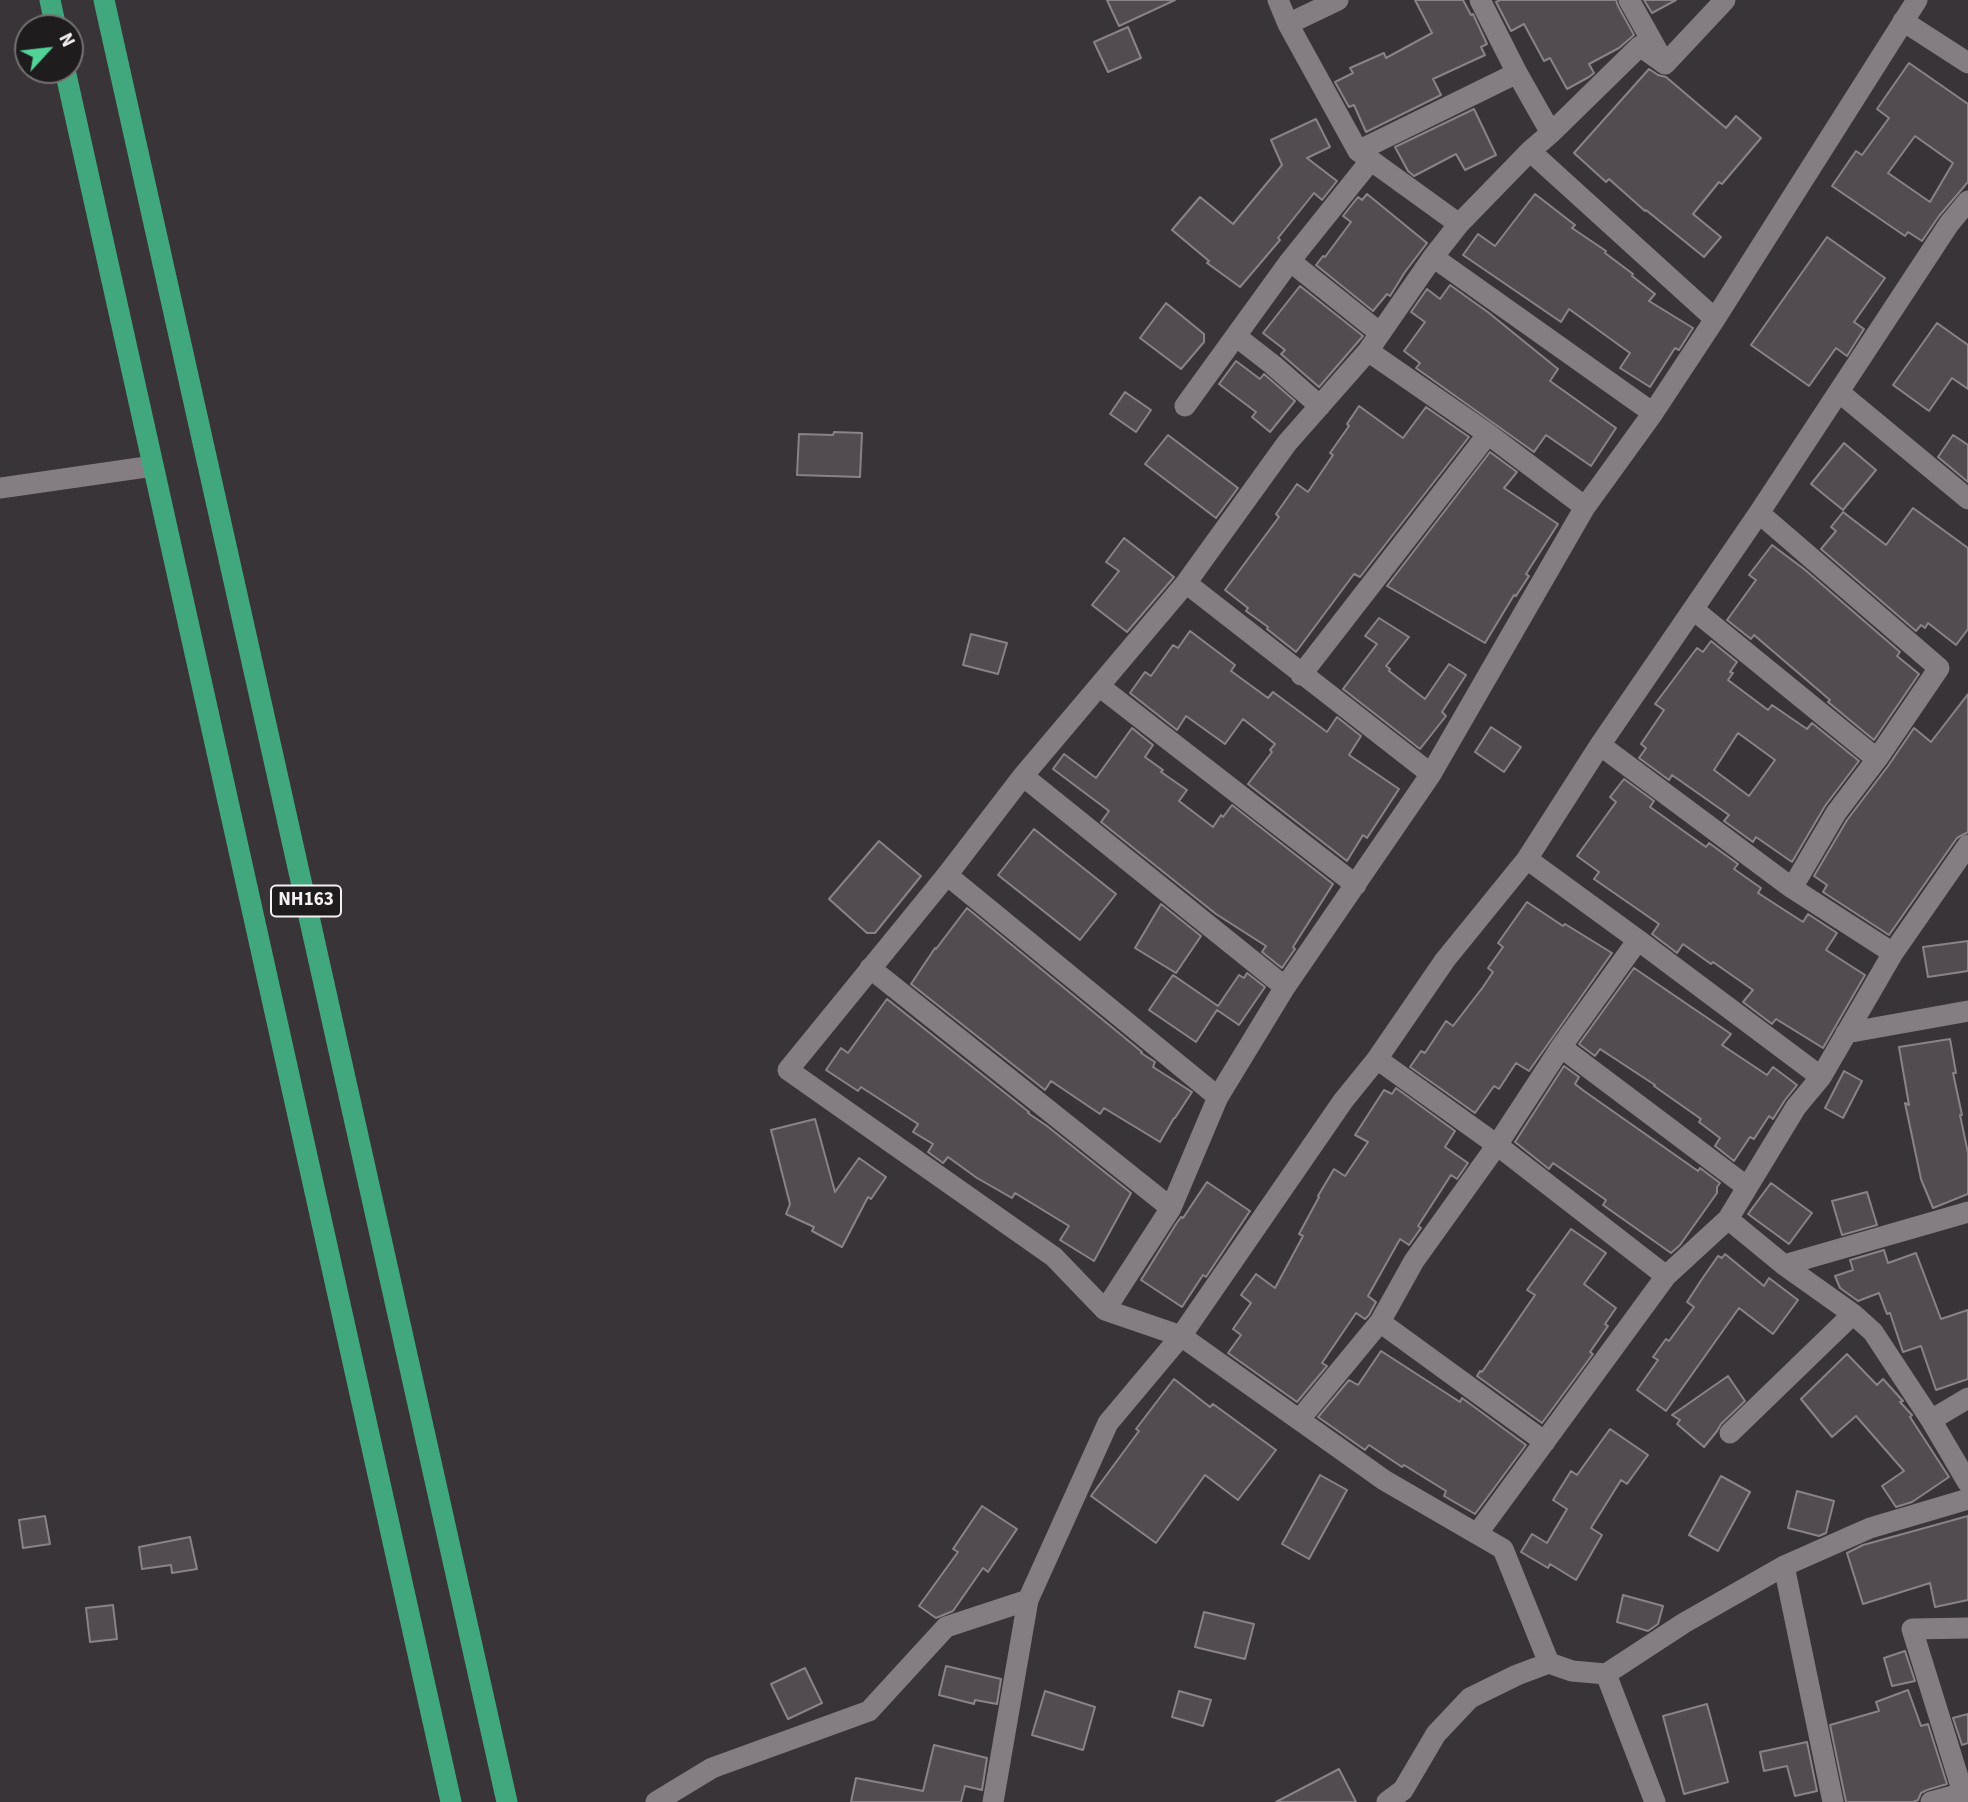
<!DOCTYPE html>
<style>
body{margin:0}
#map{position:relative;width:1968px;height:1802px;overflow:hidden;background:#393438;font-family:"Source Sans 3",sans-serif}
canvas{display:block}
.north{position:absolute;left:14px;top:14px;width:70px;height:70px;box-sizing:border-box;background:#1f1c1e;border:2px solid #747173;border-radius:50%;rotate:63deg;font-size:19px;font-weight:700;line-height:28px;text-align:center;color:#f4f0f3}
.north::after{content:'';display:block;margin:auto;width:24px;height:32px;background:#51d398;clip-path:polygon(50% 0,100% 100%,50% 72%,0 100%)}
</style>
<div id="map">
<canvas width="1968" height="1802"></canvas>
<div class="north">N</div>
</div>
<script>
const ctx = document.querySelector('canvas').getContext('2d');
ctx.lineJoin = 'round';
function fill(path, color) { ctx.fillStyle = color; ctx.fill(path, 'evenodd'); }
function trace(path, color, width, dash) { ctx.strokeStyle = color; ctx.lineWidth = width; ctx.lineCap = dash ? 'butt' : 'round'; ctx.setLineDash(dash || []); ctx.stroke(path); }
function write(font, color, halo, rows, align = 'center') {
  ctx.font = font + ' "Source Sans 3",sans-serif'; ctx.lineWidth = 5; ctx.setLineDash([]); ctx.textBaseline = 'middle'; ctx.strokeStyle = halo; ctx.fillStyle = color; for (const [text, x, y, turn = 0] of rows) {
    ctx.save(); ctx.translate(x, y); ctx.rotate((+turn || 0) * Math.PI / 180); ctx.textAlign = isNaN(turn) ? turn : align; if (halo) ctx.strokeText(text, 0, 0); ctx.fillText(text, 0, 0); ctx.restore();
  }
}
const building = new Path2D(`
 M1107 0H1175L1119 26Z
 M1415 0H1463L1471 15 1473 14 1487 44 1481 47 1485 55 1433 79 1441 95 1366 132 1354 105 1349 107 1335 82 1353 73 1350 68 1384 53 1386 58 1432 33Z
 M1500 0H1616L1618 6 1634 35 1619 48 1589 64 1594 73 1589 77 1567 89 1550 58 1544 61 1524 24 1511 31 1496 2Z
 M1644 0H1676L1652 13Z
 M1128 27 1141 58 1108 72 1094 42Z
 M1909 63 1968 104V182L1939 216 1922 241 1908 232 1905 236 1832 186 1856 151 1862 155 1889 118 1877 109ZM1915 136 1953 163 1930 202 1888 173Z
 M1649 69 1658 75 1666 77 1726 128 1736 116 1761 138 1722 184 1719 182 1693 214 1721 237 1704 257 1646 210 1645 211 1609 179 1606 182 1574 153Z
 M1474 109 1496 155 1465 170 1456 154 1414 176 1408 171 1395 147Z
 M1316 119 1330 147 1307 158 1337 181 1322 200 1314 193 1278 238 1280 240 1240 287 1207 263 1209 261 1172 230 1200 197 1233 224 1282 165 1271 140Z
 M1367 194 1427 243 1405 272 1390 296 1387 294 1373 311 1316 265 1323 256 1325 257 1351 222 1343 216 1358 197 1362 200Z
 M1535 194 1575 225 1572 228 1606 251 1605 253 1633 274 1632 276 1655 294 1649 301 1693 328 1679 350 1675 348 1650 387 1620 368 1630 353 1569 309 1561 322 1463 255 1478 234 1495 246Z
 M1827 237 1885 278 1854 322 1864 329 1847 356 1836 348 1809 386 1751 345Z
 M1450 285 1489 313 1558 369 1550 381 1616 428 1591 466 1546 435 1534 452 1416 368 1420 363 1404 351 1425 322 1411 312 1427 289 1440 299Z
 M1300 286 1363 336 1319 387 1281 354 1285 350 1263 333Z
 M1166 303 1204 334V342L1181 369 1140 338Z
 M1937 323 1968 345V389L1952 378 1929 411 1893 385Z
 M1236 361 1260 379 1264 374 1295 401 1270 432 1252 417 1256 412 1219 384Z
 M1125 392 1151 410 1136 432 1110 414Z
 M1359 406 1403 438 1426 407 1469 437 1360 577 1354 574 1296 652 1267 629 1268 627 1246 611 1248 608 1225 590 1279 517 1276 514 1297 484 1308 492 1333 455 1330 453 1349 426 1347 424Z
 M834 432 862 433 860 477 797 475 799 434 833 435Z
 M1168 435 1238 488 1216 518 1145 464Z
 M1953 435 1968 445V482L1938 457Z
 M1844 443 1876 470 1843 510 1811 484Z
 M1490 452 1517 472 1504 488 1558 524 1526 574 1529 576 1516 596 1514 595 1485 643 1387 586Z
 M1913 508 1968 548V629L1956 645 1928 623 1925 628 1921 625 1916 631 1821 549 1836 531 1831 527 1843 512 1886 545Z
 M1124 538 1174 577 1127 632 1092 605 1119 571 1106 562Z
 M1772 545 1804 569 1900 652 1897 656 1919 674 1874 740 1828 702 1830 700 1754 635 1751 639 1727 620 1756 580 1749 575Z
 M1379 618 1409 637 1386 666 1390 669 1389 671 1425 699 1449 664 1466 675 1442 712 1446 716 1420 749 1343 689 1377 644 1365 636Z
 M1190 631 1235 665 1231 671 1268 698 1273 692 1327 732 1337 717 1361 736 1349 755 1399 789 1367 838 1363 835 1347 861 1248 784 1272 752 1270 750 1275 744 1243 719 1225 744 1186 716 1177 730 1130 693 1145 672 1151 676 1173 645 1178 648Z
 M971 634 1007 643 998 674 963 665Z
 M1711 641 1737 662 1730 672 1733 673 1728 680 1768 710 1772 705 1807 729 1812 723 1859 761 1825 806 1792 862 1756 837 1753 842 1724 821 1729 815 1672 775 1669 780 1639 758 1646 748 1641 744 1664 710 1655 704 1697 648 1703 652ZM1738 733 1775 760 1749 796 1714 770Z
 M1968 694V832L1957 838 1889 935 1823 892 1827 885 1814 876 1847 820 1888 766 1914 728 1931 742Z
 M1491 727 1521 747 1504 772 1475 752Z
 M1132 728 1153 745 1145 757 1163 770 1161 772 1187 790 1179 801 1213 827 1221 815 1223 817 1232 805 1333 884 1293 947 1295 949 1282 968 1262 952 1266 946 1216 914 1101 822 1109 811 1053 769 1064 754 1096 778Z
 M1624 779 1654 801 1650 807 1706 847 1709 843 1738 864 1734 869 1761 888 1758 893 1803 922 1808 914 1837 933 1826 950 1865 975 1823 1048 1776 1019 1772 1024 1743 1002 1753 990 1713 962 1711 964 1683 944 1677 953 1652 934 1659 924 1594 879 1599 872 1577 856 1616 802 1610 797Z
 M1034 829 1116 894 1080 940 998 875Z
 M879 841 921 876 875 933H867L829 899Z
 M1527 902 1563 926 1565 924 1612 953 1529 1071 1516 1063 1499 1089 1494 1086 1475 1113 1410 1067 1421 1051 1425 1053 1446 1021 1453 1026 1483 987 1493 972 1488 968 1503 947 1498 943Z
 M1161 904 1201 936 1176 973 1135 948Z
 M967 908 1142 1052 1141 1053 1155 1062 1153 1067 1192 1092 1175 1118H1174L1160 1142 1104 1108 1100 1114 1051 1081 1045 1090 911 984 935 948 936 949Z
 M1968 941V971L1928 977 1923 947Z
 M1634 968 1731 1034 1722 1045 1767 1075 1773 1067 1797 1085 1785 1100 1773 1119 1769 1116 1754 1139 1750 1137 1734 1161 1715 1146 1720 1138 1699 1122 1701 1119 1654 1086 1655 1085 1600 1049 1595 1056 1579 1044Z
 M1247 973 1265 987 1239 1025 1217 1010 1196 1042 1149 1010 1173 975 1218 1006 1239 975 1244 978Z
 M887 999 1029 1112 1028 1113 1047 1126 1131 1193 1094 1261 1060 1240 1069 1226 1015 1193 1012 1198 977 1178 948 1157 943 1163 928 1152 933 1144 913 1132 918 1124 861 1087 858 1091 826 1070 841 1048 848 1053Z
 M1950 1039 1956 1073H1953L1962 1115H1960L1968 1153V1194L1933 1208 1921 1179 1905 1103 1909 1105 1899 1047Z
 M1564 1066 1579 1077 1575 1084 1584 1091 1698 1171 1700 1168 1720 1183 1717 1187V1193L1680 1245 1671 1253 1603 1205 1606 1200 1553 1163 1549 1169 1515 1142Z
 M1844 1071 1862 1081 1843 1118 1825 1108Z
 M1396 1088 1455 1131 1445 1147 1468 1163 1457 1179 1451 1175 1418 1226 1421 1228 1409 1245 1400 1239 1368 1296 1376 1302 1369 1315 1365 1319 1356 1313 1322 1363 1327 1366 1297 1402 1228 1353 1241 1335 1233 1329 1251 1303 1241 1295 1256 1274 1275 1288 1303 1236 1299 1234 1319 1197 1318 1196 1334 1169 1345 1176 1368 1142 1355 1135 1384 1090 1392 1094Z
 M815 1119 835 1192 859 1158 886 1177 871 1199 868 1197 842 1247 812 1231 814 1227 786 1214 790 1204 771 1130Z
 M1207 1182 1250 1211 1206 1277 1203 1275 1182 1307 1141 1280 1176 1224 1181 1217 1183 1218Z
 M1771 1183 1812 1213 1789 1244 1748 1214Z
 M1867 1192 1877 1225 1842 1235 1832 1201Z
 M1571 1229 1606 1253 1584 1284 1616 1308 1605 1324 1608 1326 1590 1352 1593 1354 1542 1423 1477 1376 1480 1371 1482 1372 1535 1295 1527 1290Z
 M1884 1250 1888 1263 1916 1253 1941 1319 1968 1310V1379L1936 1390 1921 1346 1903 1352 1890 1313 1887 1314 1879 1293 1858 1301 1840 1288 1835 1276 1853 1270 1850 1260Z
 M1725 1254 1764 1286 1769 1278 1798 1300 1773 1334 1739 1308 1666 1411 1637 1390 1658 1360 1653 1357 1666 1339 1669 1341 1694 1307 1687 1302 1702 1279 1718 1256 1722 1258Z
 M1381 1351 1460 1402 1462 1398 1526 1445 1475 1514 1444 1496 1446 1491 1404 1465 1402 1467 1369 1445 1365 1450 1318 1417 1349 1380 1358 1385Z
 M1847 1354 1877 1385 1883 1379 1903 1401 1900 1402 1912 1415 1910 1417 1949 1477 1912 1502 1896 1507 1882 1486 1904 1471 1856 1416 1832 1437 1801 1399Z
 M1728 1376 1745 1401 1721 1424 1717 1431 1704 1447 1677 1424 1680 1420 1672 1415Z
 M1174 1379 1210 1407 1213 1404 1276 1450 1238 1500 1205 1475 1156 1543 1091 1496 1139 1431 1136 1429Z
 M1610 1429 1648 1455 1627 1484 1621 1480 1591 1528 1602 1535 1576 1580 1550 1564 1548 1568 1521 1552 1532 1534 1547 1543 1567 1509 1553 1500 1571 1471 1577 1475Z
 M1320 1475 1347 1490 1309 1559 1282 1544Z
 M1721 1476 1750 1492 1718 1551 1689 1535Z
 M1797 1491 1834 1501 1826 1533 1819 1536 1788 1528Z
 M982 1506 1017 1529 988 1572 983 1568 953 1611 936 1618 919 1606 958 1552 953 1549Z
 M45 1516 50 1544 23 1548 19 1520Z
 M1968 1516V1600L1935 1607 1930 1583 1863 1604 1847 1553 1863 1545Z
 M190 1537 197 1569 172 1573 171 1565 142 1569 139 1547Z
 M1623 1595 1663 1606 1658 1624 1648 1631 1617 1622Z
 M113 1605 117 1639 90 1642 86 1608Z
 M1204 1612 1254 1624 1245 1659 1195 1647Z
 M1905 1651 1915 1681 1892 1686 1884 1658Z
 M946 1666 1001 1679 997 1704 975 1700 974 1704 939 1695Z
 M805 1668 822 1703 788 1719 771 1684Z
 M1908 1690 1921 1726 1928 1724 1947 1784 1927 1790 1921 1793 1918 1800 1913 1802H1846L1830 1725 1879 1711 1876 1702Z
 M1045 1691 1095 1707 1083 1750 1032 1735Z
 M1179 1691 1211 1700 1203 1726 1172 1717Z
 M1707 1704 1728 1782 1684 1794 1663 1716Z
 M1968 1714V1743L1962 1745 1953 1718Z
 M1807 1742 1817 1791 1795 1796 1787 1766 1764 1771 1760 1752Z
 M934 1745 987 1758 982 1790 965 1786 961 1802H851L856 1778 923 1791Z
 M1339 1769 1356 1802H1276Z`);
fill(building, '#524c51');
trace(building, '#898388', 2);
trace(new Path2D(`
 M1278 0 1288 24 1358 151 1459 224
 M1480 0 1517 73 1551 133
 M1629 0 1662 59
 M1725 0 1665 64 1640 46 1551 133 1530 151 1459 224 1433 257 1368 351 1287 443 1186 583 1023 776 947 875 788 1070 1054 1257 1105 1310 1181 1336 1384 1480 1503 1549 1549 1663 1572 1671 1606 1674 1684 1623 1784 1566 1870 1528 1968 1499
 M1903 21 1968 63
 M1288 24 1338 0
 M1358 151 1517 73
 M1530 151 1715 319
 M1433 257 1653 413
 M1290 261 1380 333
 M1237 337 1273 365 1320 406
 M1368 351 1488 434
 M1839 392 1968 499
 M1185 406 1290 261 1371 160
 M0 488 153 466
 M1186 583 1431 774
 M1694 610 1877 759 1939 668 1759 513
 M1301 675 1488 434 1585 507
 M1099 686 1356 885
 M1600 745 1792 888 1893 953
 M1023 776 1285 987
 M1527 859 1638 940 1561 1047 1747 1187
 M947 875 1218 1097
 M1792 888 1836 813 1877 759
 M1638 940 1821 1077
 M870 968 1171 1208
 M1846 1033 1968 1011
 M1377 1059 1497 1145 1666 1276
 M1728 1219 1784 1265 1853 1314 1873 1332 1931 1420 1968 1483
 M1784 1265 1968 1212
 M1105 1310 1171 1208 1218 1097 1285 987 1431 774 1585 507 1653 413 1715 319 1917 0
 M1380 1322 1545 1442
 M1299 1420 1380 1322 1414 1261 1497 1145 1561 1047
 M1931 1420 1968 1398
 M1730 1433 1853 1314
 M1477 1534 1666 1276 1728 1219 1796 1107 1821 1077 1893 953 1968 845
 M1784 1566 1833 1802
 M1606 1674 1655 1802
 M1963 1793 1912 1629 1968 1628
 M656 1802 712 1768 869 1711 946 1627 1028 1600
 M993 1802 1028 1600 1108 1423 1181 1336 1343 1101 1377 1059 1445 960 1527 859 1600 745 1759 513 1949 224 1968 201
 M1387 1802 1403 1790 1436 1734 1470 1698 1517 1675 1549 1663
 M1931 1802 1968 1792`), '#847e83', 21);
trace(new Path2D(`
 M50 0 56 28
 M104 0 507 1802
 M65 70 451 1802`), '#41a87e', 21);
for (const [x, y, w] of [
 [306,901,70]
]) { const box = new Path2D(); box.roundRect(x - w / 2, y - 15.5, w, 31, 5); ctx.fillStyle = '#1f1c1e'; ctx.fill(box); trace(box, '#f4f0f3', 2); }
write('bold 19px', '#f4f0f3', null, [
 ["NH163",306,901]
]);
</script>
